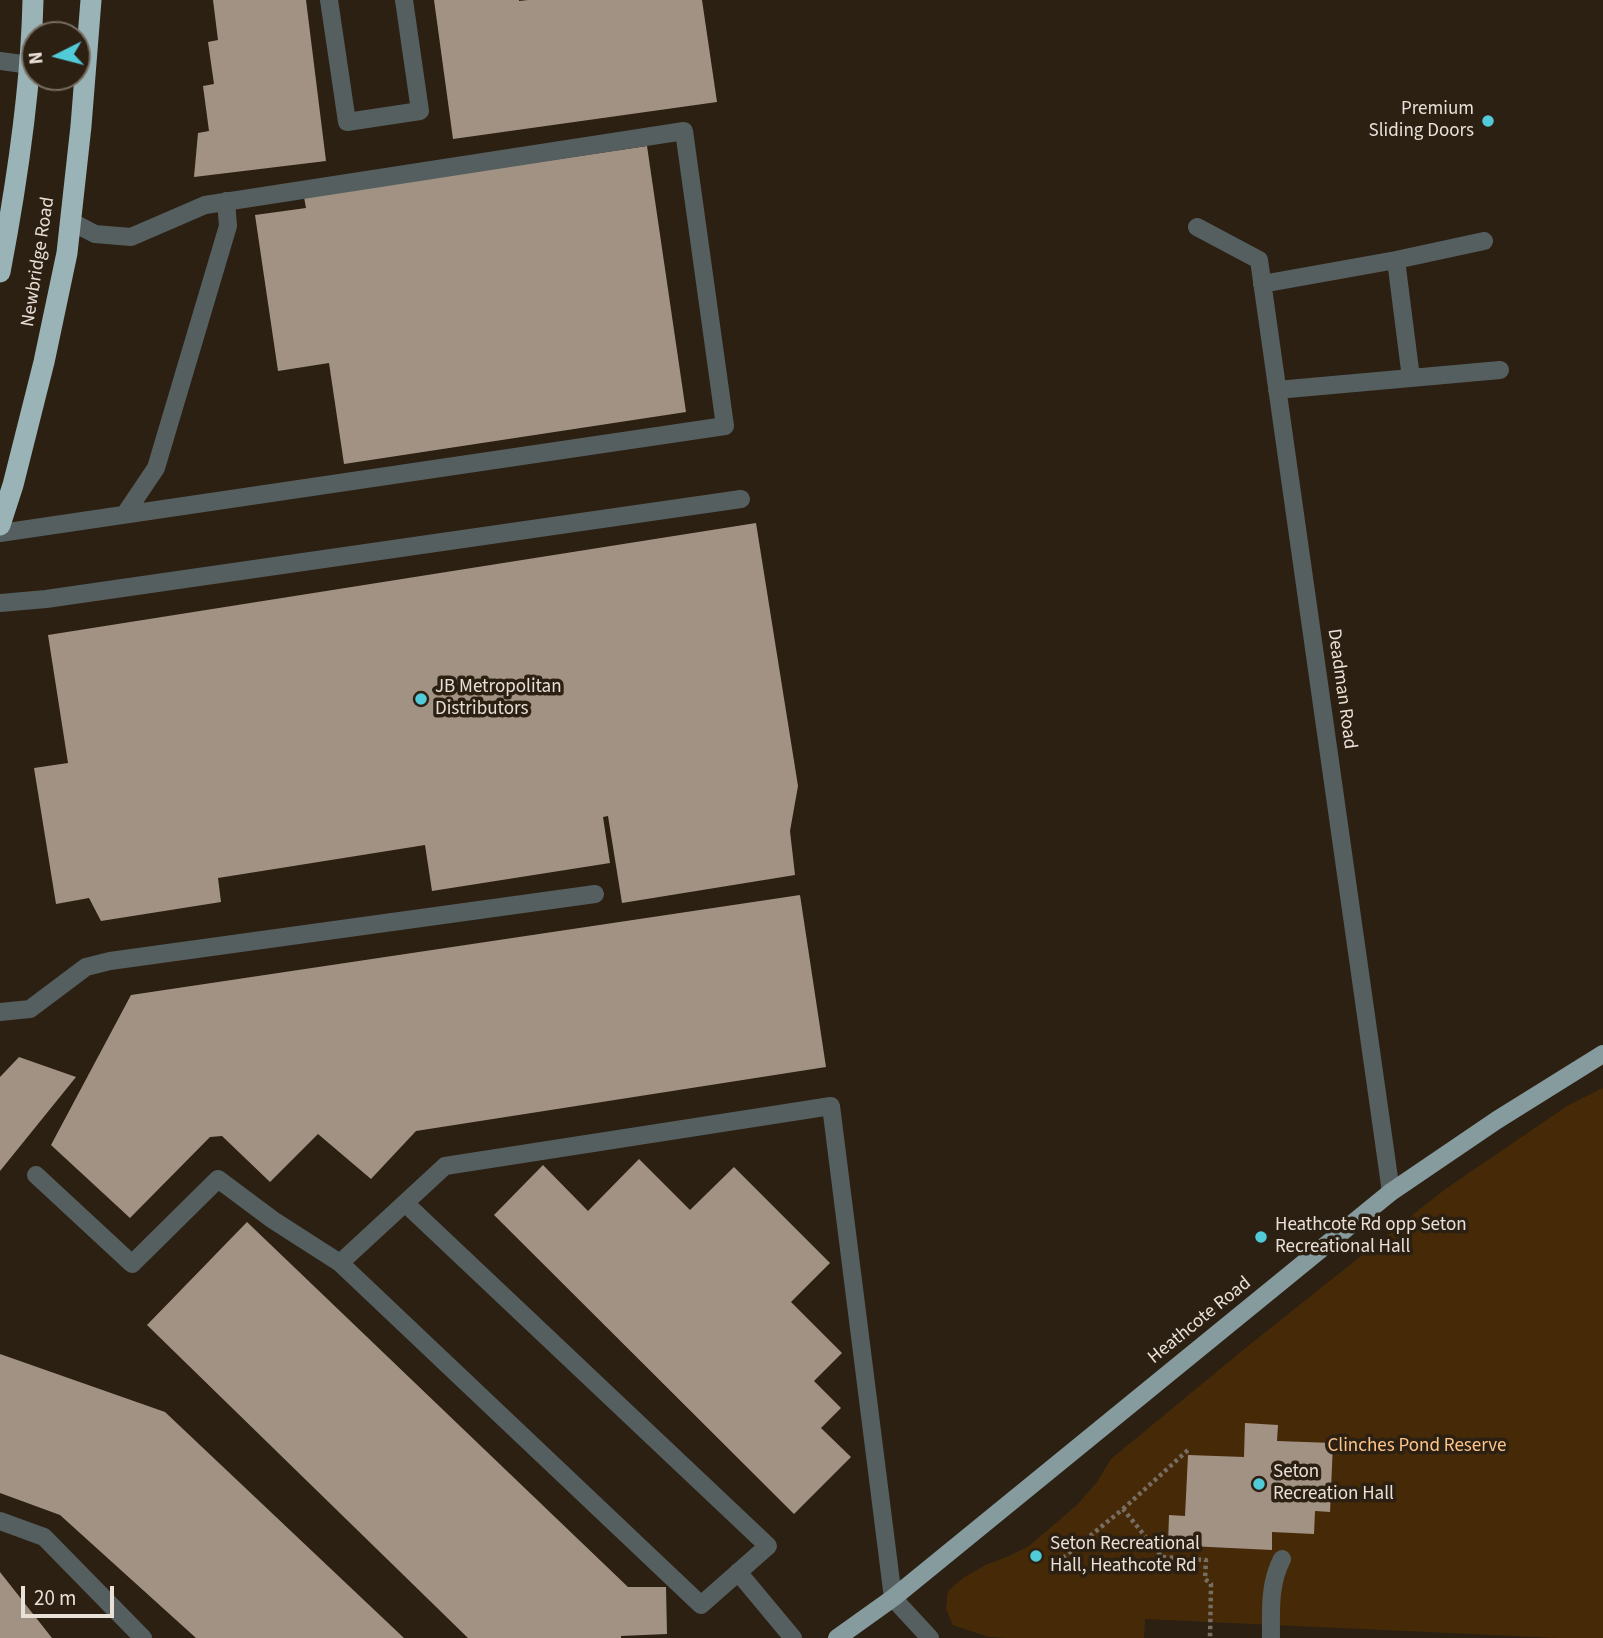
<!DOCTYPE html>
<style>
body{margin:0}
#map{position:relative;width:1603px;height:1638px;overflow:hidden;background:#2c2013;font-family:"Source Sans 3",sans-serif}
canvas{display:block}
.north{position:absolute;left:21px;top:21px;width:70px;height:70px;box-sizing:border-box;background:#2c2013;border:2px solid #786d62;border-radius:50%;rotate:264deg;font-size:19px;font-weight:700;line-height:28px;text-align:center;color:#e9e0d8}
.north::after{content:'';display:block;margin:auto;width:24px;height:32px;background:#52cbd9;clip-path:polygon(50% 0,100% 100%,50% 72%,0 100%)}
.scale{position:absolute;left:21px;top:1586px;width:93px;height:32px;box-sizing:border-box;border:4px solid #e9e0d8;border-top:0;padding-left:9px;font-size:21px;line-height:24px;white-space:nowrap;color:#e9e0d8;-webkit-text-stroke:5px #2c2013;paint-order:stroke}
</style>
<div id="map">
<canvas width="1603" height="1638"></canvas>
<div class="north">N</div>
<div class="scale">20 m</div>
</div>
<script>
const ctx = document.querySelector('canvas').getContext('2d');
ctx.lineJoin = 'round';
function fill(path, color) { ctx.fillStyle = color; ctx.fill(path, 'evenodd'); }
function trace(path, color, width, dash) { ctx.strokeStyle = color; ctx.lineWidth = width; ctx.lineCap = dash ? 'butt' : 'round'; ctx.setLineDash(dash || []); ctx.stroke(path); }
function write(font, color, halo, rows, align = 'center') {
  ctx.font = font + ' "Source Sans 3",sans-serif'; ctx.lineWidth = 7; ctx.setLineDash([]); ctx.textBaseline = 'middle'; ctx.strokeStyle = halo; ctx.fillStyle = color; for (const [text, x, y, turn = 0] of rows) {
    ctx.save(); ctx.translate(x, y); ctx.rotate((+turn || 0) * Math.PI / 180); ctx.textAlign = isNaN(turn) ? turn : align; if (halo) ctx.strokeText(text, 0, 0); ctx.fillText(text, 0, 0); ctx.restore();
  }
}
fill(new Path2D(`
 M1603 1088V1638H1558L1145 1619 1144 1638H1008L989 1637 953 1625 946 1609 948 1591 963 1578 986 1565 1011 1555 1029 1546 1077 1505 1097 1482 1111 1459 1248 1346 1444 1190 1567 1106Z`), '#462a07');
fill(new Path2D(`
 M213 0H306L326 161 194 177 198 133 209 131 203 86 214 84 208 42 218 40Z
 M434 0H519V1L528 0H702L717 102 453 139Z
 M647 146 686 412 344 464 329 363 278 371 255 215 306 208 304 197Z
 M756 523 798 786 790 831 795 875 622 903 608 816 603 817 610 863 432 891 425 845 218 878 221 902 101 921 89 898 56 904 34 768 68 763 48 635Z
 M800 895 826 1067 416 1131 371 1179 318 1134 270 1182 222 1136 210 1137 130 1218 51 1145 131 995Z
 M19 1057 76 1077 0 1171V1077Z
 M639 1159 690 1210 734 1167 830 1263 791 1302 842 1353 814 1381 841 1408 821 1428 851 1457 794 1514 494 1215 543 1165 588 1211Z
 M247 1222 628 1587H666L667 1634 621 1636V1638H468L147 1325Z
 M0 1354 165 1412 404 1638H196L60 1515 0 1493Z
 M1245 1423 1278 1425 1277 1441 1333 1443 1330 1512 1315 1511 1314 1534 1272 1532V1550L1168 1545 1169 1515 1185 1516 1188 1455 1244 1457Z
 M0 1572 52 1638H0Z`), '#a29283');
trace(new Path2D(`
 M1123 1509 1188 1450
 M1063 1558 1123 1509 1162 1557 1206 1560 1205 1579 1211 1584 1210 1638`), '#786d62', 4.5, [3.5, 3.5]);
trace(new Path2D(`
 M329 0 347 122 420 111 404 0
 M0 61 30 65
 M1197 227 1259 260 1391 1192
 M1262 284 1396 260
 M1411 378 1396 260 1484 241
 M1277 390 1500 370
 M125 514 156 468 228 226 226 201
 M0 533 725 426 684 131 205 205 131 237 95 234 70 221
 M0 603 46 599 741 499
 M0 1012 30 1009 86 967 110 961 595 894
 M36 1175 132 1264 218 1179 273 1220 340 1263
 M405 1203 768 1546 701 1605 340 1263 445 1166 831 1106 893 1598 930 1638
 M0 1521 44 1537 143 1638
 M738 1572 793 1638
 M1271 1638C1271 1610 1269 1584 1282 1559`), '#555f60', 18);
trace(new Path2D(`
 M837 1638 893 1598 1391 1192 1497 1120 1603 1054`), '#869b9e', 18);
trace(new Path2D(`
 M0 272C17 183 31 91 33 0
 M0 525 13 485 44 362 67 253 81 126 91 0`), '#99b3b6', 21);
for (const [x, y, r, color] of [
 [1488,121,7,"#52cbd9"],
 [421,699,7,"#52cbd9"],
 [1261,1237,7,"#52cbd9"],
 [1259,1484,7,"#52cbd9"],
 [1036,1556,7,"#52cbd9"]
]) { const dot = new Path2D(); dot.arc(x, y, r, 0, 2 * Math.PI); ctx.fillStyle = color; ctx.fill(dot); trace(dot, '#2c2013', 2.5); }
write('19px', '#e9e0d8', '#2c2013', [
 ["Premium",1474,110,"right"],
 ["Sliding Doors",1474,132,"right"],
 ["JB Metropolitan",435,688],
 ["Distributors",435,710],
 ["Heathcote Rd opp Seton",1275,1226],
 ["Recreational Hall",1275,1248],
 ["Seton",1273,1473],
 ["Recreation Hall",1273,1495],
 ["Seton Recreational",1050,1545],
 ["Hall, Heathcote Rd",1050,1567]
], 'left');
write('19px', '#e9e0d8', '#2c2013', [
 ["Newbridge Road",39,262,-81],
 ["Deadman Road",1341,689,82],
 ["Heathcote Road",1200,1321,-39]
]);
write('19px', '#fdc58b', '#2c2013', [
 ["Clinches Pond Reserve",1417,1447]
]);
</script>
